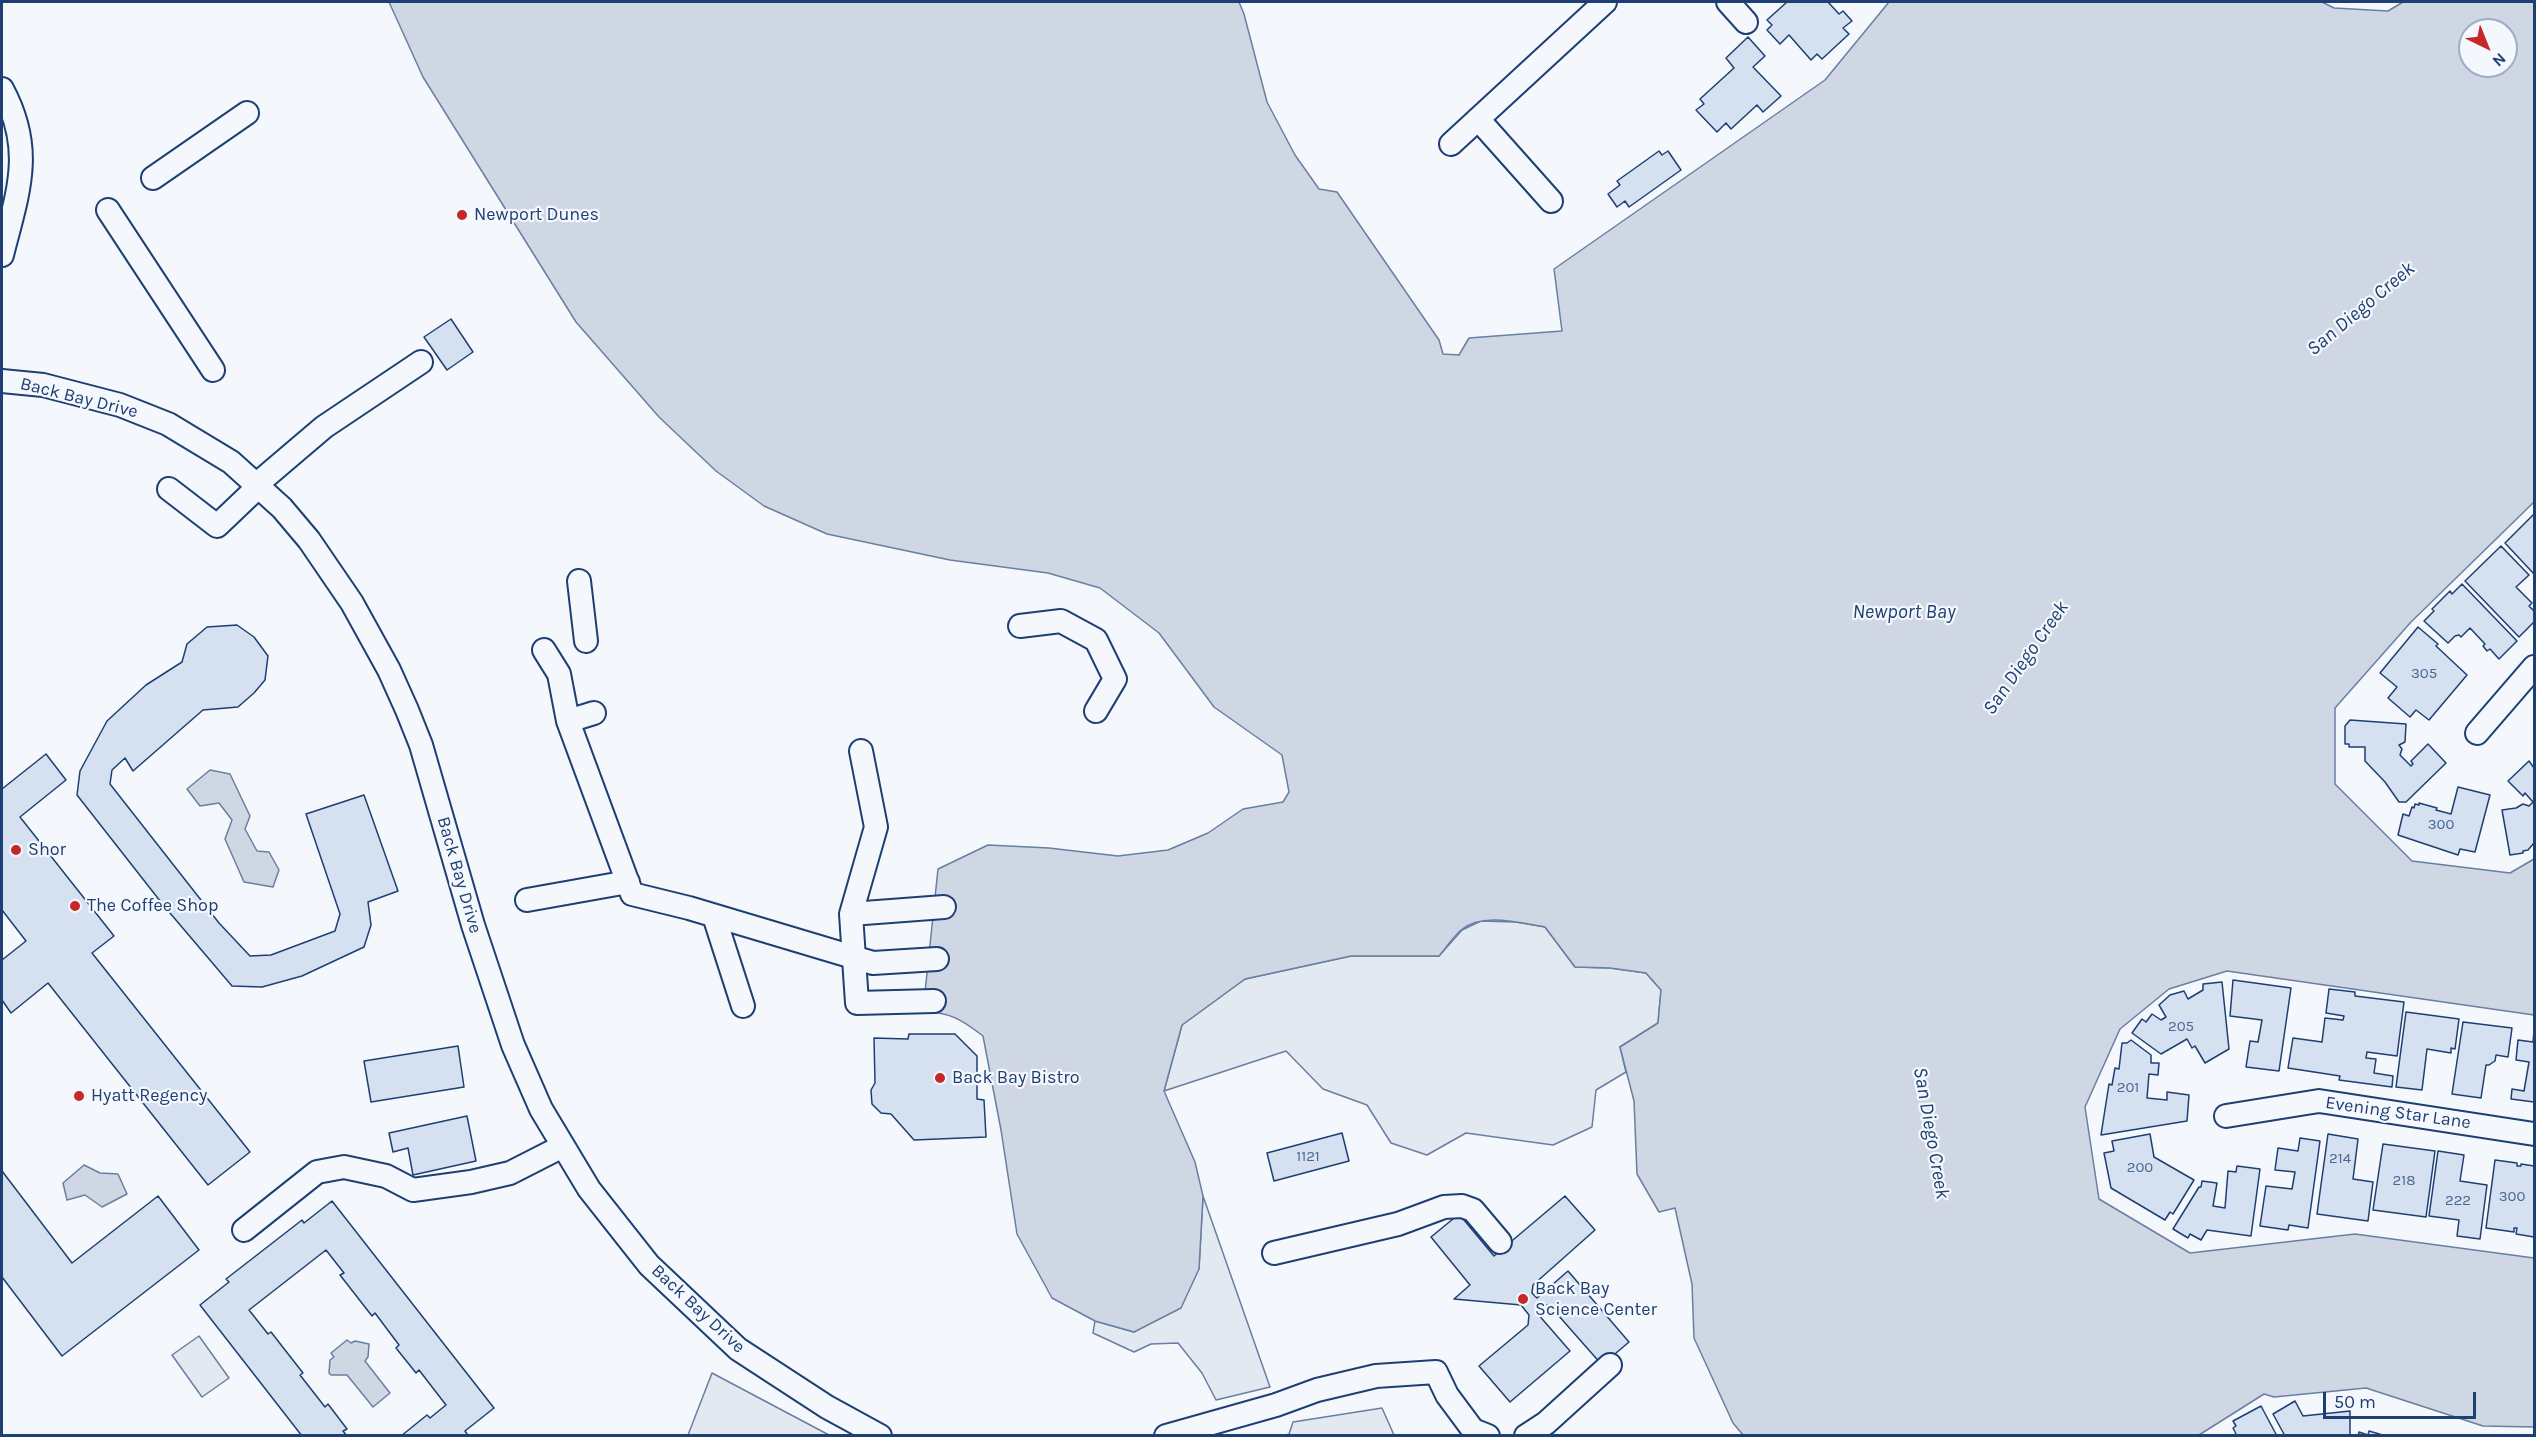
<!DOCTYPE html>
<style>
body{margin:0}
#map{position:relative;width:2536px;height:1437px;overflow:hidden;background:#f4f7fb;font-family:Karla,sans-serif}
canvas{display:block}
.frame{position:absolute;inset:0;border:3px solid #1d3f73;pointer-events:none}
.north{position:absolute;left:2458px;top:18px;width:60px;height:60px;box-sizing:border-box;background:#f4f7fb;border:2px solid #9eadc5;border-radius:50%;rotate:137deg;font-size:16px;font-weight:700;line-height:24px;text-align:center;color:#1d3f73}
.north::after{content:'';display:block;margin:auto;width:21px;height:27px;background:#c62828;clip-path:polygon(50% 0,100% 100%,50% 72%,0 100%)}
.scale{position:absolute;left:2323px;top:1392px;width:153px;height:27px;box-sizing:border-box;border:3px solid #1d3f73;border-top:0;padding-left:8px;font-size:18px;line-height:21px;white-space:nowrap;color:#1d3f73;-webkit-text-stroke:4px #f4f7fb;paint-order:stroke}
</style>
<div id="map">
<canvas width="2536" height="1437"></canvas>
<div class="frame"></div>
<div class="north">N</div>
<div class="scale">50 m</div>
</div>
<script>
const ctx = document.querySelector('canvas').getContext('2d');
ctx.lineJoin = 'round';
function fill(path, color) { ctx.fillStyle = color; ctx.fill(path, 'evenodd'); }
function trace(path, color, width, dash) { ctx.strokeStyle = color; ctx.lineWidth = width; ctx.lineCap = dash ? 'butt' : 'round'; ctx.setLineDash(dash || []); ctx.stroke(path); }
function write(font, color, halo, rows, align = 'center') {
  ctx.font = font + ' Karla,sans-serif'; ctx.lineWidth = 4.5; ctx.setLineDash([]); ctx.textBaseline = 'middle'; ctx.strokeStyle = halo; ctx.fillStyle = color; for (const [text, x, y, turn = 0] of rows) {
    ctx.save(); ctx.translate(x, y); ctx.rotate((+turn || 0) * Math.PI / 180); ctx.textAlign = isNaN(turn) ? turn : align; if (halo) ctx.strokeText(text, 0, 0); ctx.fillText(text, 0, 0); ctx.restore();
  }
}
const green = new Path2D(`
 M1481 921 1516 922 1545 927 1575 967 1610 968 1646 973 1661 990 1658 1023 1620 1047 1626 1072 1596 1090 1592 1127 1553 1145 1466 1133 1427 1155 1391 1143 1367 1105 1323 1089 1286 1051 1164 1091 1182 1025 1245 979 1351 956H1439L1462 930Z
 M1203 1196 1270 1387 1216 1400 1202 1373 1178 1343 1151 1344 1134 1352 1093 1333 1095 1321 1134 1332 1199 1269Z
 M199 1336 229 1378 202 1397 172 1355Z
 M712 1373 829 1435H688Z
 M1382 1408 1394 1435H1286L1289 1434 1293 1422Z`);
fill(green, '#e3e9f0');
trace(green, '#687fa3', 1.5);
const water = new Path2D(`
 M389 2H1239L1244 14 1267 102 1295 155 1319 189 1337 192 1439 340 1443 354 1459 355 1469 338 1562 331 1554 269 1825 80 1889 2H2322L2334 8 2388 11 2403 2H2534V502L2411 622 2335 708V784L2412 861 2510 873 2534 859V1015L2227 971 2169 989 2120 1029 2085 1107 2099 1199 2190 1253 2355 1234 2534 1258V1427L2483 1426 2366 1388 2274 1397 2264 1394 2199 1435H1743L1733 1423 1694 1338 1692 1284 1675 1208 1659 1212 1637 1174 1634 1101 1620 1047 1658 1023 1661 990 1646 973 1610 968 1575 967 1545 927C1520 923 1482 912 1461 930 1453 937 1446 948 1439 956H1351L1245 979 1182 1025 1164 1091 1195 1162 1203 1196 1199 1269 1181 1308 1134 1332 1095 1321 1052 1298 1017 1234 1001 1130 983 1036C961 1019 951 1013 923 1011L938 869 988 845 1049 848 1118 856 1168 850 1208 833 1243 809 1283 802 1289 792 1282 755 1214 707 1159 633 1100 588 1048 573 950 560 827 534 764 506 716 471 659 417 576 322 423 77ZM2470 30H2506V66H2470Z
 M210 770 230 774 250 816 245 829 257 851 269 852 279 870 273 887 244 882 225 839 232 820 219 803 200 806 187 789Z
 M84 1165 100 1173 118 1174 127 1194 102 1207 85 1195 67 1200 63 1183Z
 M347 1340 351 1343 355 1341 369 1344 368 1357 365 1361 390 1393 373 1407 347 1375H331L329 1373 330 1360 334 1357 331 1353Z`);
fill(water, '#cfd7e4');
trace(water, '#687fa3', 1.5);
const building = new Path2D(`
 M1787 2H1828L1839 14 1843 11 1852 21 1843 28 1849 34 1822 59 1817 54 1811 60 1789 35 1780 44 1767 30 1772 25 1767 20Z
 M1748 37 1765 56 1753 67 1781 96 1763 112 1757 105 1731 129 1726 123 1717 132 1696 110 1704 104 1700 99 1734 68 1726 58Z
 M1659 151 1662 155 1668 151 1681 170 1629 207 1625 201 1617 207 1608 194 1620 185 1617 181Z
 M451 319 473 352 447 370 424 337Z
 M2534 514V574L2505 543Z
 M2501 546 2529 575 2516 587 2532 603 2529 606 2534 611V622L2519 637 2465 581Z
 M2462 584 2517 641 2499 659 2490 649 2487 651 2483 646 2485 644 2470 628 2461 637 2459 635 2455 636 2448 643 2424 621 2434 611 2432 609 2450 591 2452 594Z
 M237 625 254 637 268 656 265 680 254 693 238 707 203 710 133 771 125 758 112 770 110 784 219 923 250 956 271 955 335 931 340 914 306 814 364 795 398 891 368 902 371 925 364 947 302 976 262 987 232 986 164 906 77 795 80 771 107 721 146 685 182 662 187 644 207 627Z
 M2418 627 2438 644 2436 646 2467 675 2429 720 2416 710 2410 717 2388 698 2397 687 2380 673Z
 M2350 720 2406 724 2405 742 2399 745 2402 749 2400 755 2411 766 2413 764 2411 761 2428 744 2446 763 2406 802H2399L2385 782 2365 761V747H2349V744H2345V726Z
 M46 754 66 780 20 817 114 936 92 953 250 1152 208 1185 48 983 11 1013 2 1000V960L26 941 2 910V789Z
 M2529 761 2534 768V843L2528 850 2523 851V853L2510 855 2502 810 2516 808 2523 804 2529 806 2533 802 2525 793 2523 796 2508 781Z
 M2458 787 2490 795 2475 852 2460 849 2458 855 2398 835 2403 814 2409 816 2412 807 2414 808 2415 804 2419 805V803L2437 808 2436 810 2451 814Z
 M2233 980 2291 988 2279 1071 2246 1067 2250 1041 2258 1042 2262 1020 2230 1016Z
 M2222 982 2229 1049 2205 1063 2195 1046 2192 1048 2187 1039 2161 1054 2132 1033 2142 1019 2146 1022 2152 1014 2161 1020 2166 1017 2159 1005 2170 995 2184 991 2188 999 2203 990V984Z
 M2329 989 2355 992V996L2404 1002 2397 1056 2367 1052 2366 1058 2376 1059 2374 1073 2393 1076 2392 1087 2339 1080 2340 1076 2288 1068 2293 1038 2322 1042 2325 1018 2343 1020 2344 1016 2326 1013Z
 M2406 1012 2459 1019 2455 1049 2451 1048V1053L2427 1049 2422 1090 2396 1087Z
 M2463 1022 2512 1028 2508 1057 2496 1055 2495 1061 2489 1065H2486L2481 1098 2452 1094Z
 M2534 1031V1102L2511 1099 2512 1089 2524 1091 2529 1062 2516 1060 2518 1040 2533 1042Z
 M909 1034H955L977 1056V1099L984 1100 986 1137 914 1140 891 1114 881 1113 872 1104 871 1090 875 1083 874 1038 908 1039Z
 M2131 1040 2151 1055V1063H2159L2158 1075 2149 1074 2147 1098 2167 1100V1092L2189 1095 2187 1121 2101 1135 2109 1084 2112 1085 2115 1068 2119 1069 2122 1043H2127Z
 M458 1046 464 1087 371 1102 364 1061Z
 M467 1116 476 1161 413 1175 408 1148 393 1152 389 1133Z
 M1342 1133 1349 1161 1274 1181 1267 1153Z
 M2150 1134 2154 1157 2194 1180 2173 1214 2170 1212 2165 1220 2111 1188 2104 1153 2114 1151 2112 1141Z
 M2328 1134 2358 1139 2353 1179 2373 1182 2368 1221 2317 1214Z
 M2300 1138 2320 1141 2308 1228 2289 1225 2288 1230 2260 1226 2266 1186 2292 1189 2295 1172 2275 1170 2278 1148 2298 1151Z
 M2383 1144 2435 1151 2426 1217 2373 1210Z
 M2438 1151 2464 1155 2460 1181 2487 1185 2480 1239 2457 1236 2459 1220 2429 1216Z
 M2495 1160 2517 1163V1166H2521V1164L2534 1166V1237L2516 1234 2517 1228H2514V1232L2486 1228Z
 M2237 1166 2260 1169 2251 1236 2207 1230 2201 1240 2190 1234 2188 1238 2173 1229 2199 1187H2201L2202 1181 2217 1183 2213 1206 2225 1208 2228 1171 2236 1172Z
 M2 1171 72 1263 158 1196 199 1250 62 1356 2 1277Z
 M1565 1196 1595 1230 1533 1285 1532 1293 1537 1298 1568 1271 1629 1342 1602 1365 1551 1307 1546 1305 1537 1313 1570 1351 1510 1402 1479 1366 1528 1325 1529 1315 1521 1305 1454 1299 1470 1285 1431 1237 1459 1214 1494 1256Z
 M332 1201 494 1408 465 1431 467 1434 466 1436H401L427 1415 430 1418 446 1405 419 1370 416 1373 396 1348 399 1345 375 1313 372 1316 340 1275 344 1273 326 1250 249 1310 268 1334 271 1332 303 1373 300 1375 325 1407 328 1404 347 1429 343 1431 347 1436H302L200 1305 229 1282 226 1279 302 1220 304 1223Z
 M2295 1401 2303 1416 2350 1411V1436H2285L2273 1414Z
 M2261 1406 2277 1436H2237L2233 1428 2236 1426 2233 1421Z
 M2369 1431 2386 1436H2358L2359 1432 2368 1435Z`);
fill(building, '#d5e0f0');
trace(building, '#1d3f73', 1.5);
const minor = new Path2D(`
 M1728 2 1746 22
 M2 89C35 150 18 192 2 255
 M1478 119 1551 201
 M1451 144 1605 2
 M153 178 247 113
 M108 210 213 370
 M2 381 43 385 120 405 168 424 231 462 282 508 309 540 352 603 389 670 407 710 421 745 473 925 513 1045 541 1109 589 1189 649 1265 738 1349 827 1407 880 1436
 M257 484 324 427 421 362
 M169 489 217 526 259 486
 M579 581 586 641
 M1020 626 1061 621 1096 640 1115 679 1096 711
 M544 650 559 674 568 721 632 894 689 908 873 963 937 959
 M568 721 594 713
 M2477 733 2534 667
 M861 751 876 827 851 914 857 1003 934 1001
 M527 900 628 882
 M851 914 944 907
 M714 916 743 1006
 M2226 1116 2319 1101 2534 1134
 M244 1230 317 1172 344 1167 386 1176 413 1190 471 1182 510 1173 563 1146
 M1274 1253 1398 1224 1444 1207 1462 1206 1473 1210 1500 1242
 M1166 1436 1276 1405 1317 1390 1376 1376 1436 1372 1447 1395 1473 1430 1488 1436
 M1526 1436 1546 1423 1610 1365`);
trace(minor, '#1d3f73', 26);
trace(minor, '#f4f7fb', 22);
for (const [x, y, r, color] of [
 [462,215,6,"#c62828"],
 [16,850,6,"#c62828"],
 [75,906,6,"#c62828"],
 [940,1078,6,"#c62828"],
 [79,1096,6,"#c62828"],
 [1523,1299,6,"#c62828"]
]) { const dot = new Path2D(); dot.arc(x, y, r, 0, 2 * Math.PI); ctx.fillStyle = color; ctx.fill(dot); trace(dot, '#f4f7fb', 2); }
write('15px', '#4b6792', null, [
 ["305",2424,674],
 ["300",2441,825],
 ["205",2181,1027],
 ["201",2128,1088],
 ["1121",1308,1157],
 ["214",2340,1159],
 ["200",2140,1168],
 ["218",2404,1181],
 ["300",2512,1197],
 ["222",2458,1201]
]);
write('18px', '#1d3f73', '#f4f7fb', [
 ["Newport Dunes",474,215],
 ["Shor",28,850],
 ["The Coffee Shop",87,906],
 ["Back Bay Bistro",952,1078],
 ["Hyatt Regency",91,1096],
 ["Back Bay",1535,1289],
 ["Science Center",1535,1310]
], 'left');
write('18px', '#1d3f73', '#f4f7fb', [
 ["Back Bay Drive",79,398,14],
 ["Back Bay Drive",459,875,74],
 ["Evening Star Lane",2398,1113,8],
 ["Back Bay Drive",698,1309,43]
]);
write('italic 20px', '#1d3f73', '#f4f7fb', [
 ["San Diego Creek",2361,309,-40],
 ["Newport Bay",1904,612],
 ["San Diego Creek",2026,658,-55],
 ["San Diego Creek",1931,1133,80]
]);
</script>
